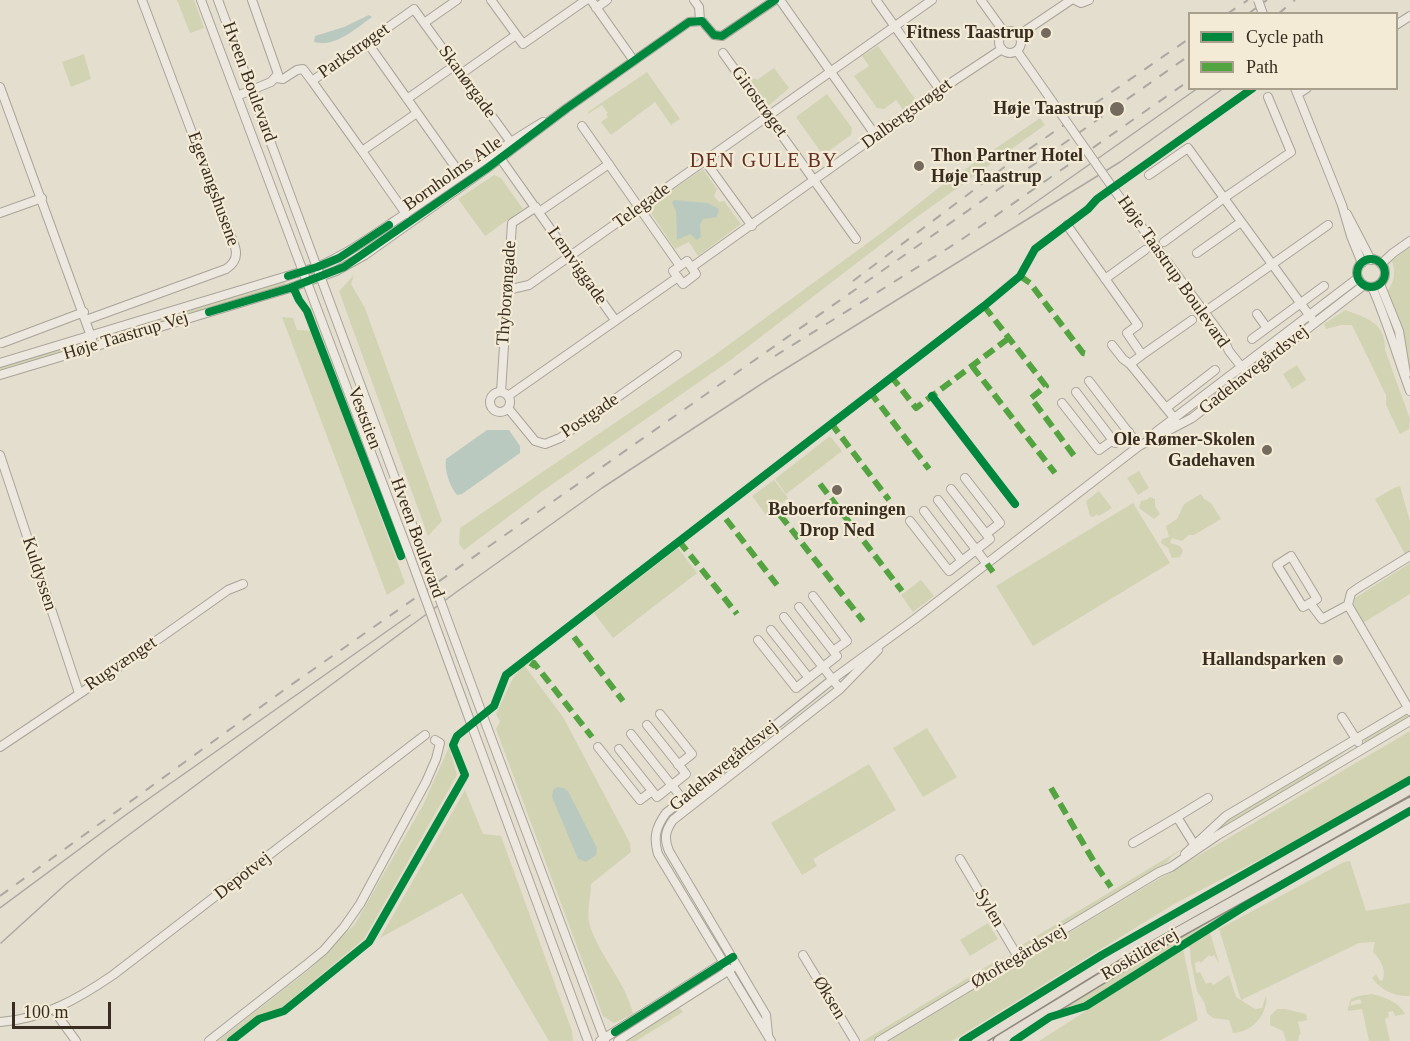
<!DOCTYPE html>
<meta charset="utf-8">
<style>
body{margin:0}
#map{position:relative;width:1410px;height:1041px;overflow:hidden;background:#e4decf;font-family:"Times New Roman",serif}
canvas{display:block}
.legend{position:absolute;left:1188px;top:12px;width:210px;height:78px;box-sizing:border-box;background:#f4ebd6;border:2px solid #a99f8d;margin:0;padding:8px 10px;list-style:none;font-size:18px;color:#382c20}
.legend li{display:flex;align-items:center;gap:12px;height:30px}
.legend b{width:30px;border:2px solid #a99f8d}
.scale{position:absolute;left:12px;top:1002px;width:99px;height:27px;box-sizing:border-box;border:3px solid #382c20;border-top:0;padding-left:8px;font-size:18px;line-height:21px;white-space:nowrap;color:#382c20;-webkit-text-stroke:4px #f4ebd6;paint-order:stroke}
</style>
<div id="map">
<canvas width="1410" height="1041"></canvas>
<ul class="legend">
<li><b style="height:8px;background:#00873e"></b>Cycle path</li>
<li><b style="height:8px;background:#53a441"></b>Path</li>
</ul>
<div class="scale">100 m</div>
</div>
<script>
const ctx = document.querySelector('canvas').getContext('2d');
ctx.lineJoin = 'round';
function fill(path, color) { ctx.fillStyle = color; ctx.fill(path, 'evenodd'); }
function trace(path, color, width, dash) { ctx.strokeStyle = color; ctx.lineWidth = width; ctx.lineCap = dash ? 'butt' : 'round'; ctx.setLineDash(dash || []); ctx.stroke(path); }
function write(font, color, halo, rows, align = 'center') {
  ctx.font = font + ' "Times New Roman",serif'; ctx.lineWidth = 4.5; ctx.setLineDash([]); ctx.textBaseline = 'middle'; ctx.strokeStyle = halo; ctx.fillStyle = color; for (const [text, x, y, turn = 0] of rows) {
    ctx.save(); ctx.translate(x, y); ctx.rotate((+turn || 0) * Math.PI / 180); ctx.textAlign = isNaN(turn) ? turn : align; if (halo) ctx.strokeText(text, 0, 0); ctx.fillText(text, 0, 0); ctx.restore();
  }
}
fill(new Path2D(`
 M177 0H194L204 28 190 33Z
 M878 46 917 102 904 111 896 100 884 109 877 108 854 76 869 66 862 56Z
 M84 54 91 79 71 87 62 62Z
 M774 68 789 88 766 108 748 82 755 78 757 80Z
 M647 72 680 119 671 125 655 102 611 135 601 122 608 117 606 114 608 113 602 105 588 114V112Z
 M827 94 852 128 851 135 823 155 796 117Z
 M1040 118 1045 125 910 222 732 359 544 490 464 550 459 544 460 528 712 357 884 231 941 186Z
 M703 169 717 189 714 196 719 202 724 201 741 224 698 256 689 242 675 249 647 207Z
 M494 175 501 178 523 209 485 236 458 199Z
 M1410 246V373L1385 295C1393 284 1397 275 1392 261Z
 M354 275 351 284 365 308 442 521 428 536 339 291Z
 M284 281 286 285 105 339 104 335Z
 M1345 310C1367 318 1386 323 1385 350L1410 419 1409 429 1400 434 1386 405V395L1352 325H1341L1326 329 1324 324Z
 M282 317 293 318 297 330 312 331 405 583 387 595Z
 M84 341 85 345 0 370V366Z
 M1297 365 1306 380 1292 389 1283 374Z
 M830 436 842 451 786 494 775 479Z
 M1139 471 1149 488 1138 495 1127 478Z
 M774 480 788 498 766 515 752 496Z
 M1400 486 1410 522V553L1406 556 1375 499 1394 488Z
 M1099 491 1112 508 1099 516 1096 514 1094 517 1090 516 1086 501Z
 M1201 494 1204 499 1211 503 1221 519 1194 535H1189L1182 541 1172 538 1170 543 1180 546 1183 551 1180 557 1172 558 1168 548 1161 543 1162 539 1169 537 1166 526 1177 519 1184 504Z
 M1150 497 1155 499V506L1160 514 1154 519 1139 508 1141 501 1146 500Z
 M1133 503 1170 563 1033 646 996 586Z
 M678 548 697 573 613 638 594 613Z
 M1410 563V594L1363 623 1353 609 1355 598Z
 M921 580 934 596 913 612 901 595Z
 M524 665 563 717 630 843 631 852 591 884C591 896 586 915 590 926 600 957 626 982 633 1014L614 1023 603 1016 496 729 500 722 496 714 513 678Z
 M1406 714H1408V717L1364 743V739Z
 M927 728 957 777 923 797 893 748Z
 M1410 731V778L1282 848 1174 904 952 1041H889L1140 890Z
 M1354 745 1333 760 1325 768 1216 834 1204 839 1225 822Z
 M449 747 457 775 364 939 280 1009 256 1019 228 1041H218L310 969 355 924 423 805Z
 M869 764 896 810 813 859 817 866 802 875 771 823Z
 M465 790 483 834 501 836 572 1031 573 1041H549L462 893 380 938Z
 M1410 809V810L1299 872 1213 924 1220 914Z
 M1185 847 1171 857 1167 863 1026 948H1022V945L1025 943Z
 M1350 861 1366 911 1410 903V996C1394 997 1381 990 1372 978L1376 974 1380 981 1383 980C1386 969 1381 960 1373 952L1375 942 1359 943 1241 1000 1219 929 1344 862Z
 M988 923 998 939 970 956 960 940Z
 M1201 927 1207 928 1089 1002 1056 1013 1101 986 1119 971 1181 936 1189 934Z
 M1209 929 1219 963 1214 955 1211 957 1209 955 1201 963 1199 961 1195 963 1196 973 1200 972 1206 984 1211 982 1213 985 1229 975 1236 997 1255 1009 1262 1008 1266 995C1269 1013 1252 1033 1233 1033L1229 1020 1213 1018 1207 1013 1204 1002 1197 991 1191 962 1190 948 1186 946 1184 949 1180 948Z
 M1183 949 1198 1020 1159 1041H1039Z
 M1009 953 994 963 989 970 872 1041H863Z
 M1372 994C1385 997 1399 1002 1405 1014L1395 1016 1393 1011 1388 1012 1389 1017 1385 1019 1390 1041H1369L1362 1009 1348 1011V1006L1362 1003 1360 999 1351 1002V1005H1349L1351 999 1358 996Z
 M679 1007 683 1012 636 1041H627Z
 M1277 1009H1285L1306 1014 1307 1020 1298 1022 1301 1034 1299 1035 1298 1041H1286L1283 1031 1270 1025V1016Z`), '#d2d3b2');
fill(new Path2D(`
 M369 15 372 17C355 29 335 48 314 42L315 36 344 27Z
 M674 200 707 203 719 209 717 217 703 219 700 225 701 237 697 240 690 234 677 240 676 211 672 203Z
 M487 430H509L520 446V453L462 494 457 495C450 487 444 470 446 459Z
 M557 787 564 788 568 791 597 848 596 855 586 862 578 859 552 797 553 790Z`), '#bac9c0');
const minor = new Path2D(`
 M201 0 408 551
 M218 0 419 543
 M491 0 523 44 586 0
 M591 0 634 61
 M694 0 699 7 700 20
 M780 0 876 136
 M876 0 940 90
 M981 0 1004 32
 M1075 0 1081 3 1089 0
 M596 8 607 0
 M424 23 510 141
 M1396 25 1410 16
 M999 42a11 11 0 1 1 22 0a11 11 0 1 1-22 0Z
 M1019 35 1071 0
 M367 42 461 175
 M1017 51 1052 101
 M723 53 856 239
 M461 74 516 35
 M276 78 283 79 297 70 303 69 312 81 414 9 424 23 457 0
 M312 81 362 151
 M0 87 92 339
 M1295 88 1342 205 1351 236 1362 263
 M1298 94 1307 88
 M237 96 271 82 278 74 252 0
 M407 99 454 66
 M582 126 680 266
 M498 155 615 320
 M705 161 752 226
 M1149 175 1188 148 1224 198 1291 152 1268 97
 M1115 191 1222 336 1229 351 1244 370
 M539 212 609 164
 M0 213 42 198
 M406 214 362 151 417 113
 M1347 214 1371 260
 M1067 225 1138 325 1127 333 1142 355 1130 364 1175 419
 M1164 242 1224 198 1312 319
 M1197 253 1241 222
 M1357 273a14 14 0 1 1 28 0a14 14 0 1 1-28 0Z
 M687 261 696 274 683 284 673 271Z
 M1381 264 1393 253 1410 241
 M692 267 940 90 1002 49
 M1105 279 1145 250
 M1380 284 1399 331 1406 374
 M1372 287C1387 321 1397 356 1410 391
 M507 290 529 285 932 0
 M1210 308 1328 225
 M1257 314 1267 328
 M86 320 226 269C234 264 238 257 235 247L142 0
 M1252 339 1324 286
 M2 343 84 312
 M1112 345 1123 359 1130 364
 M1142 355 1192 320
 M0 363 317 267C345 255 368 239 393 222 443 189 491 153 543 122
 M0 375 290 288 336 271 365 255 486 169 567 108 689 22 702 21 714 35 722 36 775 0
 M1089 381 1139 446
 M501 392 512 223 536 207
 M1076 392 1115 443 1129 432
 M490 402a10 10 0 1 1 20 0a10 10 0 1 1-20 0Z
 M508 396 678 277
 M1062 403 1099 450 1113 440
 M508 408 535 441 545 444 560 438 677 355
 M1166 408 1215 370
 M1156 432 1358 278
 M0 455 79 693
 M965 478 1000 523 986 534
 M938 500 987 564
 M924 511 962 561
 M910 521 949 571 990 539 951 489
 M1291 556 1317 599 1303 607 1277 565Z
 M1410 556 1358 588 1351 593 1348 605 1410 711
 M813 596 847 641 833 651
 M1310 603 1322 619 1348 605
 M784 617 840 689
 M771 630 809 678
 M758 640 796 688 837 656 799 607
 M660 714 692 754 678 765
 M1342 717 1358 742
 M487 727 605 1041
 M473 729 588 1041
 M631 734 685 802
 M0 747 112 672 228 590 243 584
 M598 747 640 800 652 791
 M619 749 657 797 686 774 647 725
 M1177 817 1208 798
 M1133 843 1177 817 1197 849
 M1185 854 1226 816 1410 707
 M960 859 1018 957
 M803 955 855 1041
 M55 1009 60 1019 76 1041
 M0 1022C43 1019 78 999 113 975L425 735
 M768 1034 766 1015 669 851C664 839 665 831 673 820L840 689 878 650
 M209 1041 306 965 324 950 344 927 360 904 426 782 436 759 440 743 435 740
 M600 1041 726 961
 M618 1041 731 969
 M771 1041 658 854C653 837 656 827 666 813L833 679 915 619 1139 446 1192 418 1364 285
 M879 1041 1159 872 1171 867 1218 835 1410 721`);
const major = new Path2D(`
 M977 1041 1125 950 1410 789
 M999 1041 1164 940 1410 803`);
trace(minor, '#a9a398', 10);
trace(major, '#8f897f', 13);
trace(minor, '#ece8e0', 8);
trace(major, '#e4ded2', 10);
trace(new Path2D(`
 M1019 214 1198 88
 M0 908 127 814 410 615
 M1 943 67 883 107 851 455 593 602 488 769 379 1120 162 1224 88`), '#aca8a1', 1.5);
trace(new Path2D(`
 M1227 14 1248 0
 M1248 14 1267 0
 M1278 14 1295 0
 M853 281 1019 156 1190 38
 M775 356 958 242 1190 80
 M0 896 291 685 1190 55`), '#aca8a1', 2, [10, 10]);
const minorBridge = new Path2D(`
 M1258 0 1263 14
 M1052 101 1115 191
 M419 543 487 727
 M408 551 473 729`);
trace(minorBridge, '#a9a398', 10, []);
trace(minorBridge, '#ece8e0', 8);
trace(new Path2D(`
 M1020 276 1030 283 1083 353 1087 354
 M984 306 1046 386 1031 398 1075 457
 M972 366 1055 473
 M891 376 916 408 1009 338
 M870 392 929 469
 M831 423 889 500
 M820 484 902 591
 M780 515 863 621
 M726 519 777 585
 M679 541 737 614
 M987 564 993 572
 M574 637 623 701
 M531 667 534 663 592 737
 M1051 788 1097 867 1111 887`), '#53a441', 6, [12, 6]);
trace(new Path2D(`
 M1357 273a14 14 0 1 1 28 0a14 14 0 1 1-28 0Z
 M288 276 317 267 339 258 389 225
 M293 287 299 300 307 311 401 556
 M209 312 290 288 344 267 486 169 567 108 689 22 702 21 714 35 722 36 775 0
 M932 396 1015 504
 M615 1032 733 957
 M231 1041 259 1019 284 1011 369 942 465 775 453 745 457 736 494 706 506 675 984 306 1020 276 1035 249 1088 209 1097 199 1253 88
 M963 1041 1102 955 1410 780
 M1014 1041 1050 1017 1086 1006 1245 906 1410 811`), '#00873e', 8);
for (const [x, y, r, color] of [
 [1046,33,6,"#746a5d"],
 [1117,109,8,"#746a5d"],
 [919,166,6,"#746a5d"],
 [1267,450,6,"#746a5d"],
 [837,490,6,"#746a5d"],
 [1338,660,6,"#746a5d"]
]) { const dot = new Path2D(); dot.arc(x, y, r, 0, 2 * Math.PI); ctx.fillStyle = color; ctx.fill(dot); trace(dot, '#f4ebd6', 2); }
write('bold 18px', '#382c20', '#f4ebd6', [
 ["Fitness Taastrup",1034,33],
 ["Høje Taastrup",1104,109],
 ["Thon Partner Hotel",931,156,"left"],
 ["Høje Taastrup",931,177,"left"],
 ["Ole Rømer-Skolen",1255,440],
 ["Gadehaven",1255,461],
 ["Beboerforeningen",837,510,"center"],
 ["Drop Ned",837,531,"center"],
 ["Hallandsparken",1326,660]
], 'right');
write('18px', '#382c20', '#f4ebd6', [
 ["Parkstrøget",354,51,-35],
 ["Hveen Boulevard",249,82,70],
 ["Skanørgade",467,82,54],
 ["Girostrøget",759,102,54],
 ["Dalbergstrøget",907,114,-36],
 ["Bornholms Alle",453,174,-35],
 ["Egevangshusene",213,189,70],
 ["Telegade",642,206,-36],
 ["Lemviggade",577,266,55],
 ["Høje Taastrup Boulevard",1173,272,55],
 ["Thyborøngade",507,293,-86],
 ["Høje Taastrup Vej",126,336,-17],
 ["Gadehavegårdsvej",1254,370,-38],
 ["Postgade",590,416,-34],
 ["Veststien",364,418,69],
 ["Hveen Boulevard",417,538,70],
 ["Kuldyssen",39,574,72],
 ["Rugvænget",121,664,-34],
 ["Gadehavegårdsvej",724,766,-39],
 ["Depotvej",243,876,-38],
 ["Sylen",989,908,59],
 ["Roskildevej",1140,955,-30],
 ["Øtoftegårdsvej",1019,957,-31],
 ["Øksen",829,998,59]
]);
ctx.letterSpacing = '1.5px';
write('20px', '#622f22', '#f4ebd6', [
 ["DEN GULE BY",764,162]
]);
ctx.letterSpacing = '0px';
</script>
